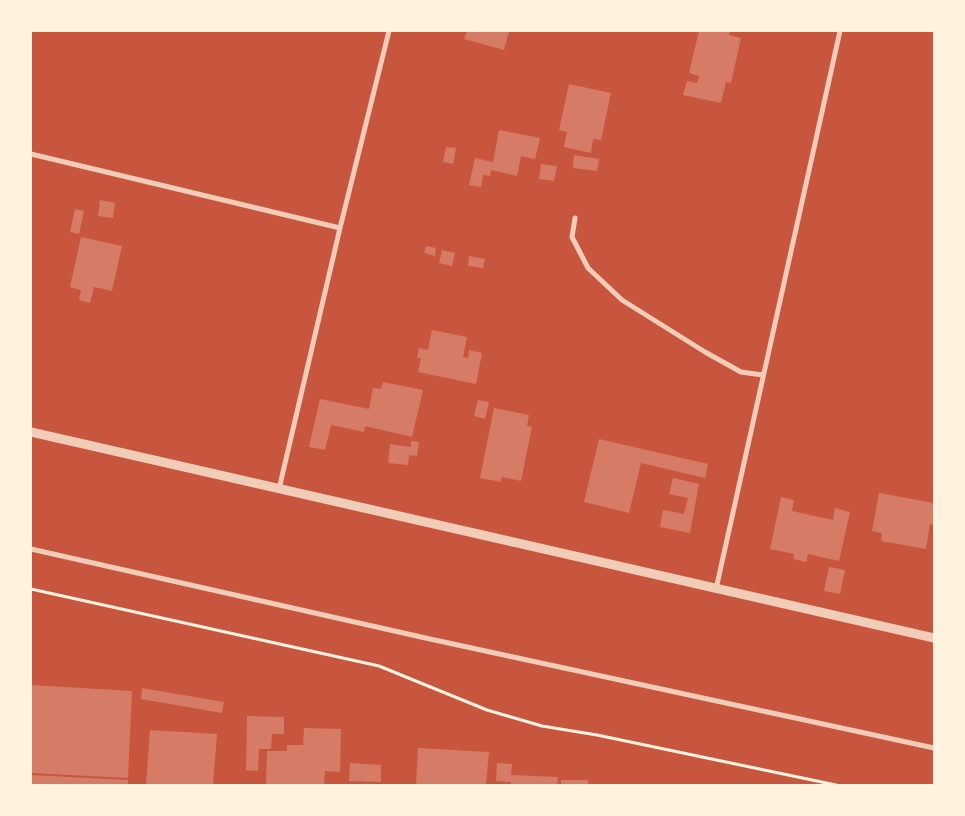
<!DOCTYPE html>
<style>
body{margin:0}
#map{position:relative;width:965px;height:816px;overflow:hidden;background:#c8553d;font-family:"Times New Roman",serif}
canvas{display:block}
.frame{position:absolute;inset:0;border:32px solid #fff3e0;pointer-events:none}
</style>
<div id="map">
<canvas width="965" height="816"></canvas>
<div class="frame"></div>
</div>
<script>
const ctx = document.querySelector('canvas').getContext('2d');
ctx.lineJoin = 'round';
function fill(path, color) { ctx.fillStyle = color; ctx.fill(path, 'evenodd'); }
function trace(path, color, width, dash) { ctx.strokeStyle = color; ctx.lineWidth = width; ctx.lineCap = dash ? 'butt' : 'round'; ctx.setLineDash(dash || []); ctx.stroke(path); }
fill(new Path2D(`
 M467 31H509L504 50 464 39Z
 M699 31H730L729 35 741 38 731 83 726 82 721 103 683 95 687 81 697 83 699 76 689 73Z
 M569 84 611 93 601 140 593 139 591 153 564 147 567 132 559 130Z
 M499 130 540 138 535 159 521 156 517 176 491 170 490 176 483 175 481 187 469 185 475 158 493 162Z
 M446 147 456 148 453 164 443 162Z
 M574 155 599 159 597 171 573 168Z
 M541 164 557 166 554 181 539 179Z
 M100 200 115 203 113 218 98 216Z
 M75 209 84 211 79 234 70 232Z
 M81 237 122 246 112 291 94 287 90 303 79 300 81 290 70 287Z
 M426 246 436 248 435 256 424 253Z
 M442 250 455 253 452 266 439 263Z
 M469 256 485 259 483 268 468 266Z
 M432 330 467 337 463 357 468 358 469 350 482 353 476 384 418 372 421 358H417L419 348 428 350Z
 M383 382 423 390 412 437 365 426 364 432 331 425 325 450 309 447 320 399 369 409 373 388 381 389Z
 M478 400 489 402 485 419 474 416Z
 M494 408 529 415 527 426 532 427 521 481 502 477 501 482 480 478Z
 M599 439 708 464 705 478 641 463 629 513 584 502Z
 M411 441 419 442 417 456 409 455 408 465 388 463 390 444 411 447Z
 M673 478 699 484 690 533 660 527 663 510 684 514 688 498 669 494Z
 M879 493 934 503V525L930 524 926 549 881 541 882 533 872 531Z
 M781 497 794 500 792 511 833 520 835 508 850 512 839 561 808 554 806 562 793 559 794 554 770 549Z
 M829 567 845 570 840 594 824 591Z
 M31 685 132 691 128 778 31 773Z
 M142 688 224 702 222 713 141 699Z
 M247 716 284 717V734H272L271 749H259L258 771 246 770Z
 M304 728 341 729 340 772 325 771 324 785H266L267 751H287V745H303Z
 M150 730 217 734 213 785H146Z
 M418 748 489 752 486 785H416Z
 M350 763 381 765V782L349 781Z
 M497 763 512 764 511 775 558 777 557 785H511V782L496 781Z
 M31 775 128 780V785H31Z
 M561 780H588V785H561Z`), '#d67c66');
trace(new Path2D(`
 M31 589 379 666 487 710 542 726 597 735 836 785`), '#fff3e0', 3);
trace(new Path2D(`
 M31 154 340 228
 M575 218 572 237 588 268 622 300 705 352 741 372 763 375
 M279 489 340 228 389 31
 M31 549 430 639 934 748
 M716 589 840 31`), '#f1ccb7', 5);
trace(new Path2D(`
 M31 432 934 638`), '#f1ccb7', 9);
</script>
